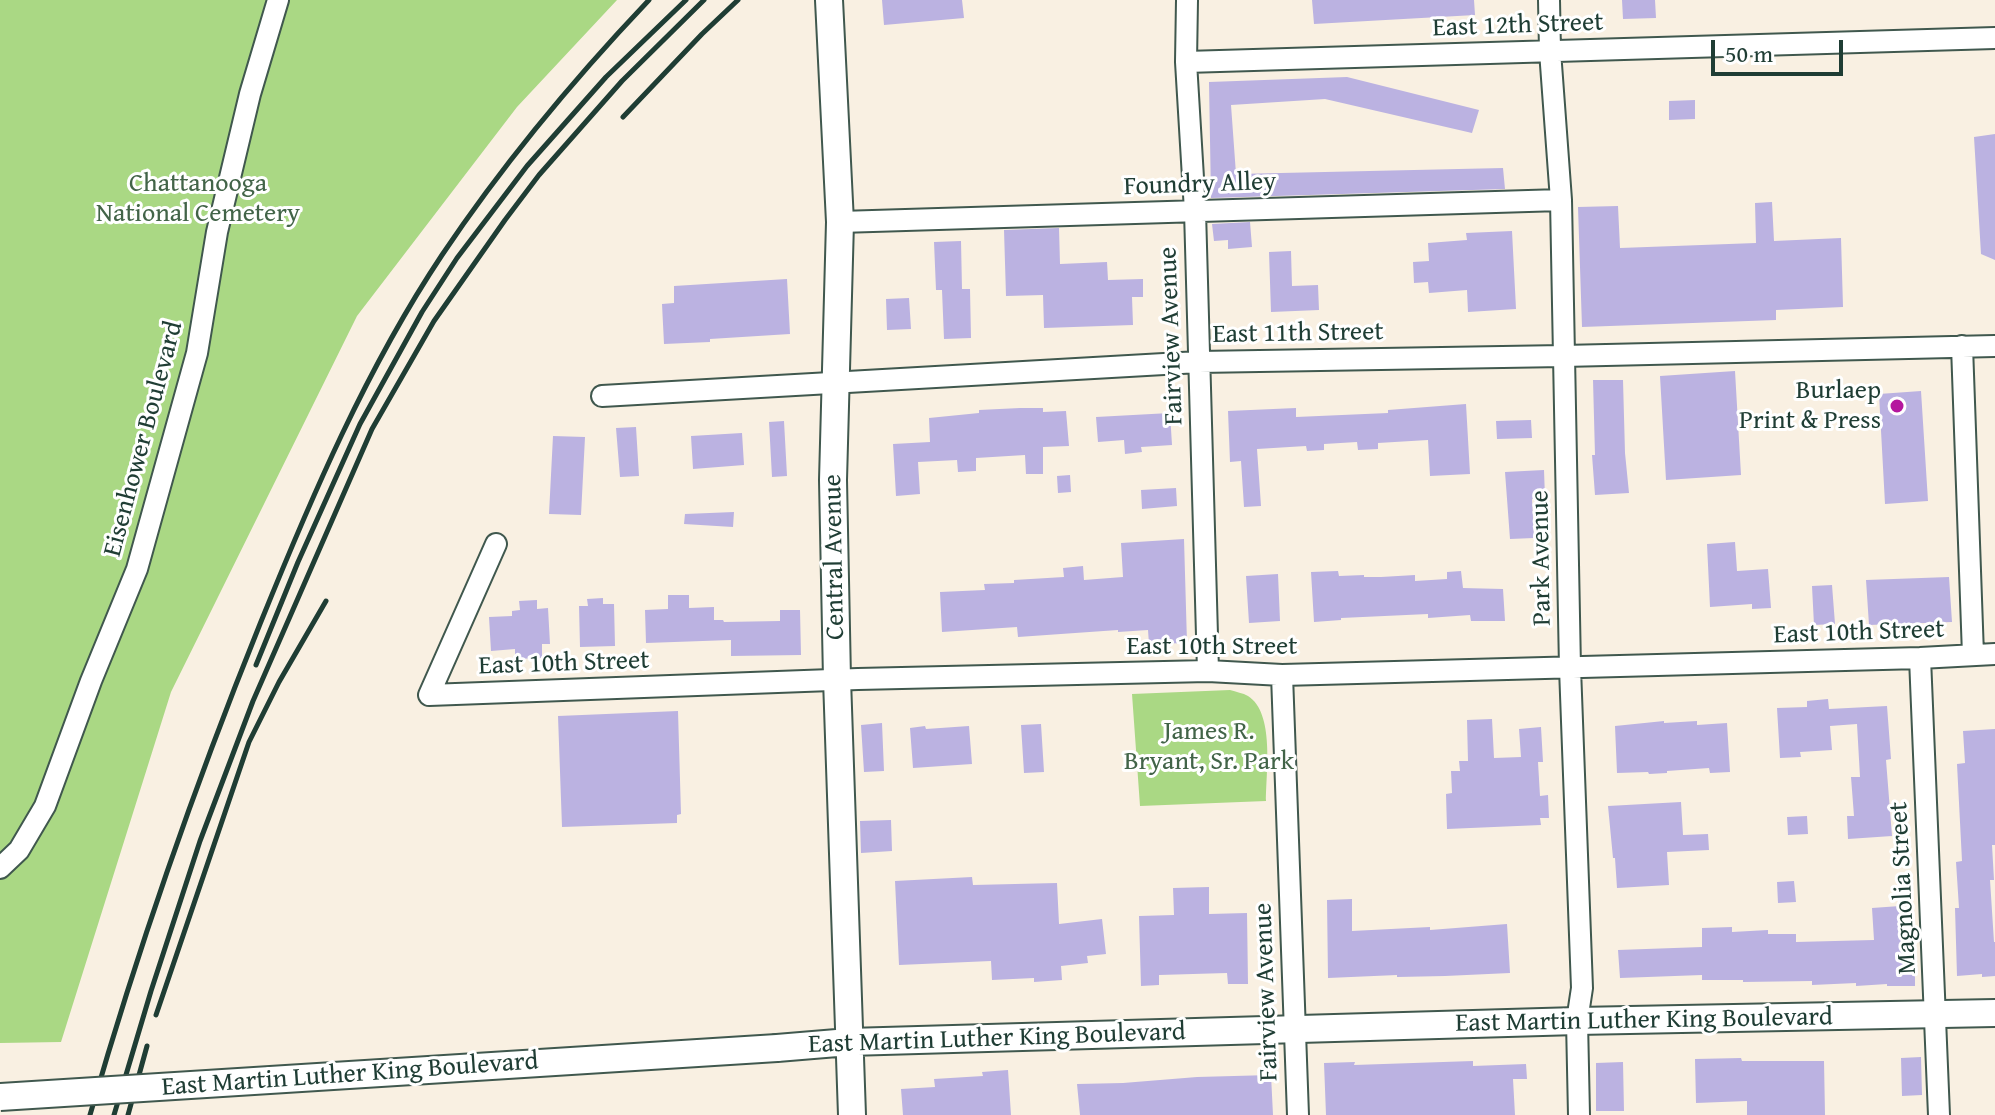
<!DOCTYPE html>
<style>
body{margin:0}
#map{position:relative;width:1995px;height:1115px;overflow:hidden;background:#f9f0e2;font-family:"Gentium Book Plus",serif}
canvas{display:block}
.scale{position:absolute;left:1711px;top:40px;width:132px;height:36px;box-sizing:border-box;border:4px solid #1f3d34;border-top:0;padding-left:10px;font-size:24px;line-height:28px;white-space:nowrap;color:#1f3d34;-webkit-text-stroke:6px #fff;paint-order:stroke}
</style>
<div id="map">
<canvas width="1995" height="1115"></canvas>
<div class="scale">50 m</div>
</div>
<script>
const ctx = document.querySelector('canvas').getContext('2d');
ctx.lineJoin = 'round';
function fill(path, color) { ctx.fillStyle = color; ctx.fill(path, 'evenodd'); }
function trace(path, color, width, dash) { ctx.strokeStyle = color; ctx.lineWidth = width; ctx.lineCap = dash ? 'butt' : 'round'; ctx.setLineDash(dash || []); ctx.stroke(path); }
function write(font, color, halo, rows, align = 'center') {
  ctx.font = font + ' "Gentium Book Plus",serif'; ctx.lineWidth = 6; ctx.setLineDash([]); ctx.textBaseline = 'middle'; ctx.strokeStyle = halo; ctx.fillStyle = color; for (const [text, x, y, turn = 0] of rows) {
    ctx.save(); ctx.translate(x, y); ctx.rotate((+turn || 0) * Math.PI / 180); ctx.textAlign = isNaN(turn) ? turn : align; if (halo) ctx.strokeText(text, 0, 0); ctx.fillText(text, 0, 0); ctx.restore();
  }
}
fill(new Path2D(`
 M0 0H617L517 107 357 316 171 692 61 1042 0 1043Z
 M1230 690C1236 692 1243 693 1248 696 1275 713 1266 773 1266 801L1140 806 1132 694Z`), '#aad884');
fill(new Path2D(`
 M882 0H962L964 18 884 25Z
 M1312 0H1474L1475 15 1314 24Z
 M1622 0H1655L1656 18 1623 19Z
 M1347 77 1479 110 1472 133 1325 99 1231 105 1236 174 1503 168 1505 189 1211 198 1209 82Z
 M1695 100V119L1669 120V101Z
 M1995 134V260L1981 254 1974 137Z
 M1772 202 1774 241 1841 238 1843 307 1776 310V320L1582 327 1578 207 1618 206 1620 248 1756 243 1755 203Z
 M1250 222 1252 247 1228 249V240L1214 241 1212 224Z
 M1059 228 1060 264 1107 262 1108 280 1143 279V297H1132L1133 325 1044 328 1043 295 1006 296 1004 230Z
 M1512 231 1516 309 1468 312 1467 290 1429 293 1428 282 1414 283 1413 262 1429 261 1428 243 1467 240 1466 233Z
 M961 241 962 289H970L971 338 944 339 942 290H936L934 242Z
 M1291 251 1292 286 1318 285 1319 310 1271 312 1269 252Z
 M787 279 790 334 710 339V342L664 344 662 304 674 303V286Z
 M909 298 911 329 887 330 886 299Z
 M1735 371 1741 475 1666 480 1660 376Z
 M1593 380H1623L1625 453 1629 493 1595 495 1592 455H1595Z
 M1921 391 1928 501 1885 504 1879 394Z
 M1466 404 1470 474 1430 476 1428 440 1378 443V449L1358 450 1357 442 1324 444V450L1307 451 1306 446 1257 449 1261 506 1244 507 1241 461 1230 462 1228 411 1296 408V417L1388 413V410Z
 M1020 408H1043V412L1066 411 1069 446 1043 447V474H1026L1025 455 976 458V471L958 472 957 460 918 462 920 494 896 496 893 444 930 442 929 418 979 413V410Z
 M1170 413 1172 445 1141 447 1142 452 1125 454 1124 440 1098 442 1096 417Z
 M1531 420 1532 438 1497 439 1496 421Z
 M784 421 787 476 772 477 769 422Z
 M636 427 639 476 620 477 616 428Z
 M742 433 744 465 693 469 691 436Z
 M553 436 585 437 581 515 549 514Z
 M1544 470 1545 498 1532 499 1534 538 1510 539 1505 472Z
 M1070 475 1071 492 1058 493 1057 476Z
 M1176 488 1177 506 1142 509 1141 490Z
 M734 512 733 527 684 524 685 514Z
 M1184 539 1187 643 1149 644 1148 630 1118 632V630L1018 637 1017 627 942 632 940 592 985 590 984 584 1014 583V580L1064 577 1063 568 1083 566 1084 580 1123 577 1121 543Z
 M1735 542 1737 571 1768 569 1771 608 1752 609V604L1710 607 1707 544Z
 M1338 571 1339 576 1364 575V577H1381L1415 575V581L1447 579V572L1461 571 1463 588 1503 589 1505 621H1471L1470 615 1428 618V614L1341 618V620L1314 622 1311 572Z
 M1278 574 1280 621 1249 623 1246 576Z
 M1949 577 1952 622 1869 625 1866 580Z
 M1832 585 1835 624 1814 625 1812 586Z
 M668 595H689V608L714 607V620H723L724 622 780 621V610H800L801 655 731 656V640L646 643 645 610 668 609Z
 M603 598V604H614L615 646 580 647 579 606H588L587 599Z
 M537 600V609L548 608 550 644H542V658L515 659V649L491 651 489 617 512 616V611L520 610 519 601Z
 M1828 699 1829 709 1887 706 1891 759 1886 760 1892 836 1848 839 1847 816H1854L1851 777H1860L1857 724 1830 726 1832 750 1800 752 1801 757 1780 758 1777 708 1807 707V701Z
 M678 711 681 814 677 815V823L562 827 558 716Z
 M1492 719 1494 758 1521 757 1519 729 1541 727 1543 762H1538L1540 796 1548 795 1549 818H1540L1541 825 1447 829 1446 794 1452 793 1451 771H1460L1459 761H1468L1467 720Z
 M1664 721V723L1697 721V725L1727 723 1730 772 1710 773 1709 768 1667 771V773L1649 774 1648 772 1617 773 1615 726Z
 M882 723 884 771 864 772 861 725Z
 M1041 724 1044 772 1024 773 1021 725Z
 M925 726 926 729 969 726 972 764 913 768 910 728Z
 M1995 729V845H1992L1994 880H1990L1994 942H1995V976L1982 977V974L1957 976 1955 908H1959L1956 862 1962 861 1957 764 1965 763 1963 731Z
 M1681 802 1683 835 1708 834 1709 850 1667 852 1669 885 1617 888 1615 858H1613L1608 806Z
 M1807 816 1808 834 1788 835 1787 817Z
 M891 820 892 851 861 853 860 821Z
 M972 877 973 885 1057 883 1059 924 1102 919 1106 954 1087 956 1088 963 1061 966 1062 980 1034 982V978L992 980 991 961 899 965 895 881Z
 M1794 881 1796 902 1778 903 1777 882Z
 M1209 887V914L1247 913 1248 984H1228L1227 973 1159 975V985L1141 986 1139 916 1174 915 1173 888Z
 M1352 899V931L1430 927V930L1507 924 1510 973 1445 976 1397 977V975L1328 978 1327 900Z
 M1900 906 1902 941H1915V986H1887V984L1856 986V983L1812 985V981L1743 982V980H1702V975L1620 978 1618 950 1702 947V928L1732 927V932L1768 930V934H1796V942L1874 940 1872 908Z
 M1921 1057 1922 1095 1902 1096 1901 1058Z
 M1741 1058 1742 1061H1824L1825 1115H1747V1101L1696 1103 1695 1059Z
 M1473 1061V1066L1526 1064 1527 1079H1513L1515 1115H1326L1324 1063 1355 1062 1354 1065Z
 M1623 1062 1624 1111H1596V1063Z
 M1008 1070 1011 1115H903L901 1089 935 1087 934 1079 983 1076 982 1072Z
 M1271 1075 1273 1115H1080L1077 1084 1123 1083 1197 1077Z`), '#bbb2e1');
const minor = new Path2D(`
 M1187 0 1186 62 1195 211 1208 671
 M1549 0 1550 51 1561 200 1570 668 1582 988 1577 1021 1579 1115
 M1186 62 1995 38
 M840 222 1561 200
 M1962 346 1973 655
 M602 396 1199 362 1563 356 1995 346
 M496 544 429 695 858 679 1208 671 1282 675 1920 658 1995 654
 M1920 658 1939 1115
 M1282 675 1298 1115
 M0 868 19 850 45 806 91 681 137 569 197 353 217 232 250 94 278 0`);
const major = new Path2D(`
 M829 0 840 222 833 480 837 679 852 1115
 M777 1048 849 1042 1577 1021 1995 1013`);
trace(minor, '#40584e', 24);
trace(major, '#40584e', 30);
trace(minor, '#fff', 20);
trace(major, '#fff', 26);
trace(new Path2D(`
 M623 117 702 34 738 0
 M256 665 298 562 360 424 422 312 457 258 527 166 606 77 686 0
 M156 1015 249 742 279 682 326 601
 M90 1115C138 948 195 785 260 624 311 498 366 369 442 255 503 164 573 80 649 0
 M114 1115 151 991 200 841 253 701 372 429 434 321 505 220 539 175 622 81 704 0
 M128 1115 147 1046`), '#1f3d34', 5);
const majorBridge = new Path2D(`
 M0 1097 777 1048`);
trace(majorBridge, '#40584e', 30, []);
trace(majorBridge, '#fff', 26);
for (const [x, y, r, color] of [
 [1897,406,8,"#b5179e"]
]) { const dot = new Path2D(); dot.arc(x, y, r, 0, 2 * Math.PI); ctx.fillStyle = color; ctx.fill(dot); trace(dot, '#fff', 3); }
write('26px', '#1f3d34', '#fff', [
 ["East 12th Street",1518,26,-2],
 ["Foundry Alley",1200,185,-2],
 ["East 11th Street",1298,334,-1],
 ["Fairview Avenue",1172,336,-92],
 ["Eisenhower Boulevard",144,439,-75],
 ["Central Avenue",835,557,-91],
 ["Park Avenue",1542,558,-91],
 ["East 10th Street",1859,633,-2],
 ["East 10th Street",1212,647],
 ["East 10th Street",564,664,-2],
 ["Magnolia Street",1904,888,-93],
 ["Fairview Avenue",1267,992,-92],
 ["East Martin Luther King Boulevard",1644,1021,-1],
 ["East Martin Luther King Boulevard",997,1039,-2],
 ["East Martin Luther King Boulevard",350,1075,-4]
]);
write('26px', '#426448', '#fff', [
 ["Chattanooga",198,184],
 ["National Cemetery",198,214],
 ["James R.",1209,732],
 ["Bryant, Sr. Park",1209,762]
]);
write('26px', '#1f3d34', '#fff', [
 ["Burlaep",1881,391],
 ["Print & Press",1881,421]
], 'right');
</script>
